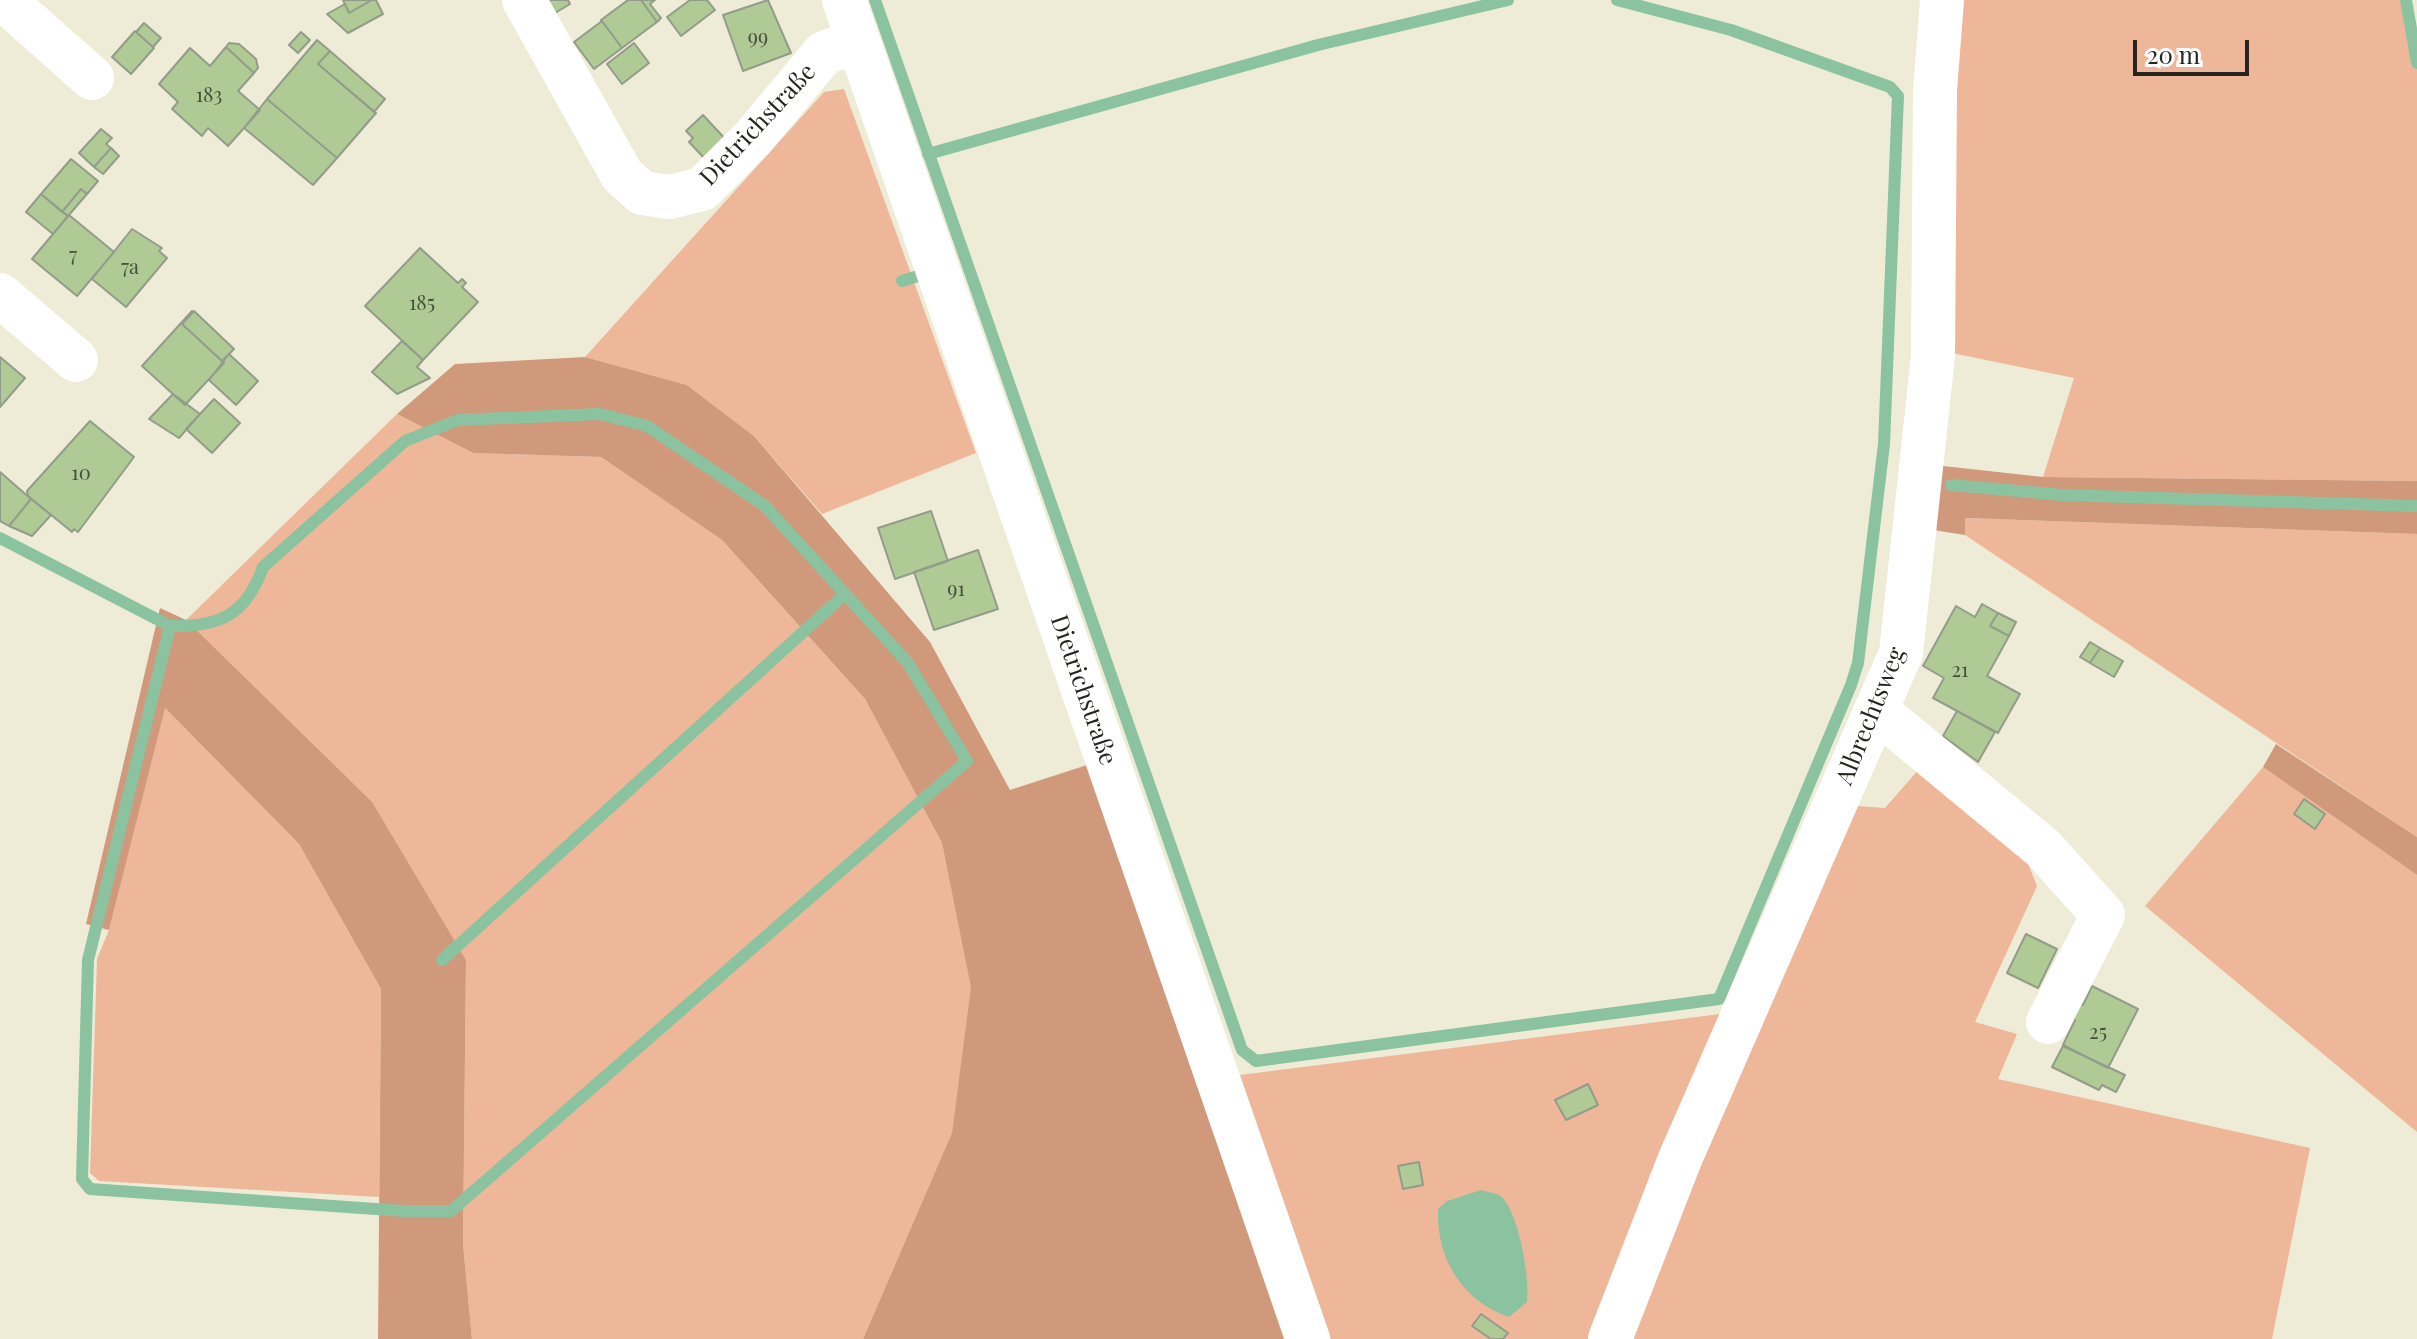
<!DOCTYPE html>
<meta charset="utf-8">
<style>
body{margin:0}
#map{position:relative;width:2417px;height:1339px;overflow:hidden;background:#eeecd7;font-family:"Playfair Display",serif}
canvas{display:block}
.scale{position:absolute;left:2133px;top:40px;width:116px;height:36px;box-sizing:border-box;border:4px solid #26251e;border-top:0;padding-left:10px;font-size:24px;line-height:28px;white-space:nowrap;color:#26251e;-webkit-text-stroke:6px #fff;paint-order:stroke}
</style>
<div id="map">
<canvas width="2417" height="1339"></canvas>
<div class="scale">20 m</div>
</div>
<script>
const ctx = document.querySelector('canvas').getContext('2d');
ctx.lineJoin = 'round';
function fill(path, color) { ctx.fillStyle = color; ctx.fill(path, 'evenodd'); }
function trace(path, color, width, dash) { ctx.strokeStyle = color; ctx.lineWidth = width; ctx.lineCap = dash ? 'butt' : 'round'; ctx.setLineDash(dash || []); ctx.stroke(path); }
function write(font, color, halo, rows, align = 'center') {
  ctx.font = font + ' "Playfair Display",serif'; ctx.lineWidth = 6; ctx.setLineDash([]); ctx.textBaseline = 'middle'; ctx.strokeStyle = halo; ctx.fillStyle = color; for (const [text, x, y, turn = 0] of rows) {
    ctx.save(); ctx.translate(x, y); ctx.rotate((+turn || 0) * Math.PI / 180); ctx.textAlign = isNaN(turn) ? turn : align; if (halo) ctx.strokeText(text, 0, 0); ctx.fillText(text, 0, 0); ctx.restore();
  }
}
fill(new Path2D(`
 M1956 0H2411L2417 36V481L2043 477 2074 378 1952 353Z
 M844 89 976 453 822 514 754 436 687 385 585 357 824 92Z
 M397 414 473 453 601 457 722 540 865 699 942 843 972 987 952 1134 863 1339H472L463 1244 466 960 186 620Z
 M1964 518 2417 534V837L1965 535Z
 M164 707 299 844 381 989 379 1197 99 1181 90 1173 97 959 109 930Z
 M2263 767 2417 875V1132L2145 906Z
 M1919 769 2027 861 2037 886 1975 1022 2017 1034 1998 1079 2310 1148 2272 1339H1627L1843 805 1885 808Z
 M1720 1014 1594 1339H1331L1240 1075Z`), '#eeb79a');
fill(new Path2D(`
 M585 357 687 385 754 436 930 642 1010 790 1087 765 1284 1339H863L952 1133 971 987 942 843 865 699 722 540 601 457 473 453 397 414 455 364Z
 M1934 465 2043 477 2417 481V534L1965 518V535L1927 529Z
 M160 608 186 620 372 802 466 960 463 1244 472 1339H378L381 989 299 844 165 708 109 930 86 924Z
 M2276 744 2417 837V875L2263 767Z`), '#d0997c');
fill(new Path2D(`
 M1481 1190C1486 1192 1495 1193 1499 1195 1518 1206 1531 1282 1527 1302L1509 1317C1462 1301 1436 1258 1438 1209L1447 1201Z`), '#8bc3a0');
trace(new Path2D(`
 M875 0 1242 1050 1256 1061 1719 999 1851 685 1858 663 1884 444 1898 96 1890 87 1731 30 1617 0
 M2406 0 2417 63
 M928 154 1318 45 1508 0
 M902 281 921 275
 M1951 485 2063 495 2417 506
 M0 538 170 626C220 627 246 615 263 567L405 441 458 420 600 414 647 426 765 506 908 663 967 761 451 1211H404L90 1189 82 1179 88 960 170 626
 M442 960 845 594`), '#8bc3a0', 12);
const building = new Path2D(`
 M343 0H372L349 13Z
 M372 0H376L383 14 348 33 327 14 345 4 349 13Z
 M541 0H568L570 4 550 16Z
 M628 0H641L657 22 622 48 601 20Z
 M641 0H655L650 4 661 18 657 22Z
 M690 0H707L715 10 681 36 667 17Z
 M768 0 791 53 743 71 723 15Z
 M602 21 622 48 594 69 574 42Z
 M144 23 161 38 153 47 136 32Z
 M135 31 154 48 131 74 112 57Z
 M301 32 310 40 298 53 289 45Z
 M317 40 330 51 318 64 376 113 337 158 267 99Z
 M229 43 239 44 256 59 258 68 254 73 226 47Z
 M634 43 649 63 622 84 607 64Z
 M226 47 254 73 238 91 260 110 228 146 208 128 202 136 172 109 178 102 159 84 190 48 210 66Z
 M330 51 385 99 374 112 318 64Z
 M267 99 337 158 313 185 244 128Z
 M703 115 729 143 706 160 689 142 693 138 686 131Z
 M101 129 112 138 106 144 111 148 94 167 79 153Z
 M111 148 119 156 103 174 94 167Z
 M71 159 98 181 87 194 81 189 62 212 41 194Z
 M81 189 87 194 68 216 62 212Z
 M41 194 68 216 53 234 26 212Z
 M69 215 114 252 77 296 32 259Z
 M132 229 162 248 159 251 167 258 126 307 92 279Z
 M420 248 458 283 462 279 466 283 462 287 478 302 423 360 365 306Z
 M192 311 182 324 224 363 185 405 142 366Z
 M194 311 234 349 222 361 182 324Z
 M402 341 423 360 417 367 430 378 397 394 372 372Z
 M229 354 258 381 236 405 209 380Z
 M0 357 25 378 0 407Z
 M173 394 200 414 179 438 149 419Z
 M214 399 240 423 212 453 186 429Z
 M90 421 134 457 78 532 74 529 72 532 28 496 27 491Z
 M0 472 31 499 9 526 0 521Z
 M31 499 51 515 32 536 9 526Z
 M931 511 948 561 895 579 878 528Z
 M978 550 998 609 934 630 914 572Z
 M1982 604 1998 613 1990 626 2009 636 1987 676 2020 694 1998 733 1933 698 1944 678 1923 666 1956 606 1975 617Z
 M1998 613 2016 622 2009 636 1990 626Z
 M2090 642 2100 648 2090 663 2080 657Z
 M2100 648 2123 661 2114 677 2090 663Z
 M1957 711 1995 732 1978 762 1943 736Z
 M2304 799 2325 814 2315 829 2294 814Z
 M2026 934 2057 949 2038 988 2007 973Z
 M2092 986 2138 1009 2108 1068 2063 1045 2075 1020 2066 1015 2073 1000 2083 1005Z
 M2063 1046 2125 1075 2116 1092 2102 1085 2099 1090 2052 1067Z
 M1588 1084 1598 1105 1566 1120 1555 1100Z
 M1419 1162 1423 1185 1403 1189 1398 1166Z
 M1481 1314 1508 1333 1503 1339H1491L1472 1326Z`);
fill(building, '#afca95');
trace(building, '#939c8b', 2);
trace(new Path2D(`
 M4 0 92 78
 M524 0 622 175 642 193 669 197 702 189 753 138 824 53 858 41
 M844 0 1308 1339
 M0 295 76 360
 M1876 710 2044 849 2103 915 2048 1022
 M1610 1339 1680 1159 1901 653 1933 356 1935 90 1942 0`), '#fff', 44);
write('20px', '#484e3c', null, [
 ["99",758,38],
 ["183",209,96],
 ["7",73,256],
 ["7a",130,268],
 ["185",422,304],
 ["10",81,474],
 ["91",956,590],
 ["21",1960,671],
 ["25",2098,1033]
]);
write('24px', '#26251e', '#fff', [
 ["Dietrichstraße",758,125,-47],
 ["Dietrichstraße",1083,690,71],
 ["Albrechtsweg",1871,716,-68]
]);
</script>
